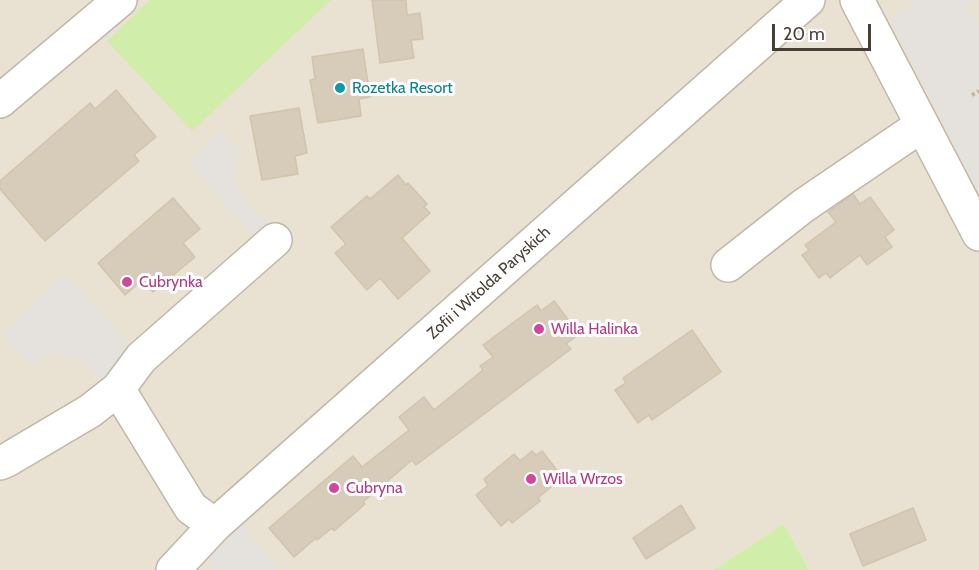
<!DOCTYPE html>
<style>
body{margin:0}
#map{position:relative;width:979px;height:570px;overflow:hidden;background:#f4efe5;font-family:Cabin,sans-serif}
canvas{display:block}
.scale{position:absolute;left:772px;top:24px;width:99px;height:27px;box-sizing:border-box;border:3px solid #483f34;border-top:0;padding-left:8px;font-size:18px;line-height:21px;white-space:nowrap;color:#483f34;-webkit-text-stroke:4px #fff;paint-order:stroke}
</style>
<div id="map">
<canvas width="979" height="570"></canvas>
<div class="scale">20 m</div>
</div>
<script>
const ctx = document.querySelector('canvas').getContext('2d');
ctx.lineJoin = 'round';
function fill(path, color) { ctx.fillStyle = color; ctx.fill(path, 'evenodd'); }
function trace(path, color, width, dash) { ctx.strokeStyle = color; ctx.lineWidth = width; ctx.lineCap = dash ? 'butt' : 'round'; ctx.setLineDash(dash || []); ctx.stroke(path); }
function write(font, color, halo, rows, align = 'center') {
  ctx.font = font + ' Cabin,sans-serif'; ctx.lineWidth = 6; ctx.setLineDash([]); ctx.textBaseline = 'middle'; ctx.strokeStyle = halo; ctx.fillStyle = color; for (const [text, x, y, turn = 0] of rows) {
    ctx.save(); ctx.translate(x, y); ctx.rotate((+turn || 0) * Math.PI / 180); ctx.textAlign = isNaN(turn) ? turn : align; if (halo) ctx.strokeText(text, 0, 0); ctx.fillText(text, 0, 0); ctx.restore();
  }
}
fill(new Path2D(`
 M0 0H979V570H809L784 524 713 570H0Z`), '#e9e1d2');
fill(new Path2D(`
 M150 0H331L192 131 107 41Z
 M784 524 809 570H713Z`), '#d0eea9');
fill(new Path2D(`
 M912 0H979L967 7 979 29V191L889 18 912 7Z
 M221 131 230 142 234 146 240 145 243 156H239L234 160 233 172 241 196 257 215 266 221 274 222 256 238 188 162Z
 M65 275 130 344 121 368 102 382 83 361 53 353 31 365 3 335Z
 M242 525H243L279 570H215L208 559Z`), '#e5e2de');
const building = new Path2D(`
 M372 0H406L407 15 420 13 423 39 411 40 414 58 380 63Z
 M363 49 370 97 359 99 361 116 318 123 310 80 315 79 312 57Z
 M116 90 156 137 134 155 139 161 45 241 0 189V181L90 103 95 109Z
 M299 108 307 153 295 156 298 174 262 180 250 116Z
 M398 175 406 185 408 183 427 204 424 207 430 213 402 238 430 271 398 299 380 278 367 290 335 253 346 244 331 227 367 196 370 199Z
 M853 194 860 204 870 197 894 230 885 237 892 247 867 265 860 255 830 278 826 273 819 278 802 255 809 250 805 245 836 222 828 212Z
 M173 198 200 229 183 243 195 257 153 292 142 280 125 295 98 263Z
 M554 301 579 334 566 344 571 349 416 465 412 460 363 502 365 504 334 531 332 528 317 540 316 538 294 557 269 528 353 456 362 467 409 430 399 417 424 397 434 410 483 370 480 366 493 357 483 345 537 305 541 311Z
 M692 330 721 372 652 420 649 415 638 423 615 390 626 383 623 378Z
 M532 451 536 455 542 451 560 474 554 479 557 482 538 498 540 501 512 523 509 519 501 526 476 495 488 485 484 479 514 454 520 461Z
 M681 505 695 528 646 559 633 538Z
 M913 508 926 540 863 566 850 534Z`);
fill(building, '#d7cbb9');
trace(building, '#d3c3ab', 1.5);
const minor = new Path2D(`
 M857 0 979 234
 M0 101 120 0
 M728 265 803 206 922 125
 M0 463 7 460 90 411 118 389
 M215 525 191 508 118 389 141 358 275 240
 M173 570 215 525 808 0`);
trace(minor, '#c1b7a6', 36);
trace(new Path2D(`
 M972 95 979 91`), '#c4b396', 4, [3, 3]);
trace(minor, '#fff', 33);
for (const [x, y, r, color] of [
 [340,88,6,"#0f9aa8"],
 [127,282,6,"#d1479c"],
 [539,329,6,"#d1479c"],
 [531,479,6,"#d1479c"],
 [334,488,6,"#d1479c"]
]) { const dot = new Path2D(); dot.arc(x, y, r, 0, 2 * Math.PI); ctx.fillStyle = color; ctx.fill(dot); trace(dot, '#fff', 2); }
write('16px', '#0d838f', '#fff', [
 ["Rozetka Resort",352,88]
], 'left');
write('16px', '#b23c85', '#fff', [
 ["Cubrynka",139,282],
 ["Willa Halinka",551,329],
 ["Willa Wrzos",543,479],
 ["Cubryna",346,488]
], 'left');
write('16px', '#483f34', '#fff', [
 ["Zofii i Witolda Paryskich",489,283,-42]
]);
</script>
